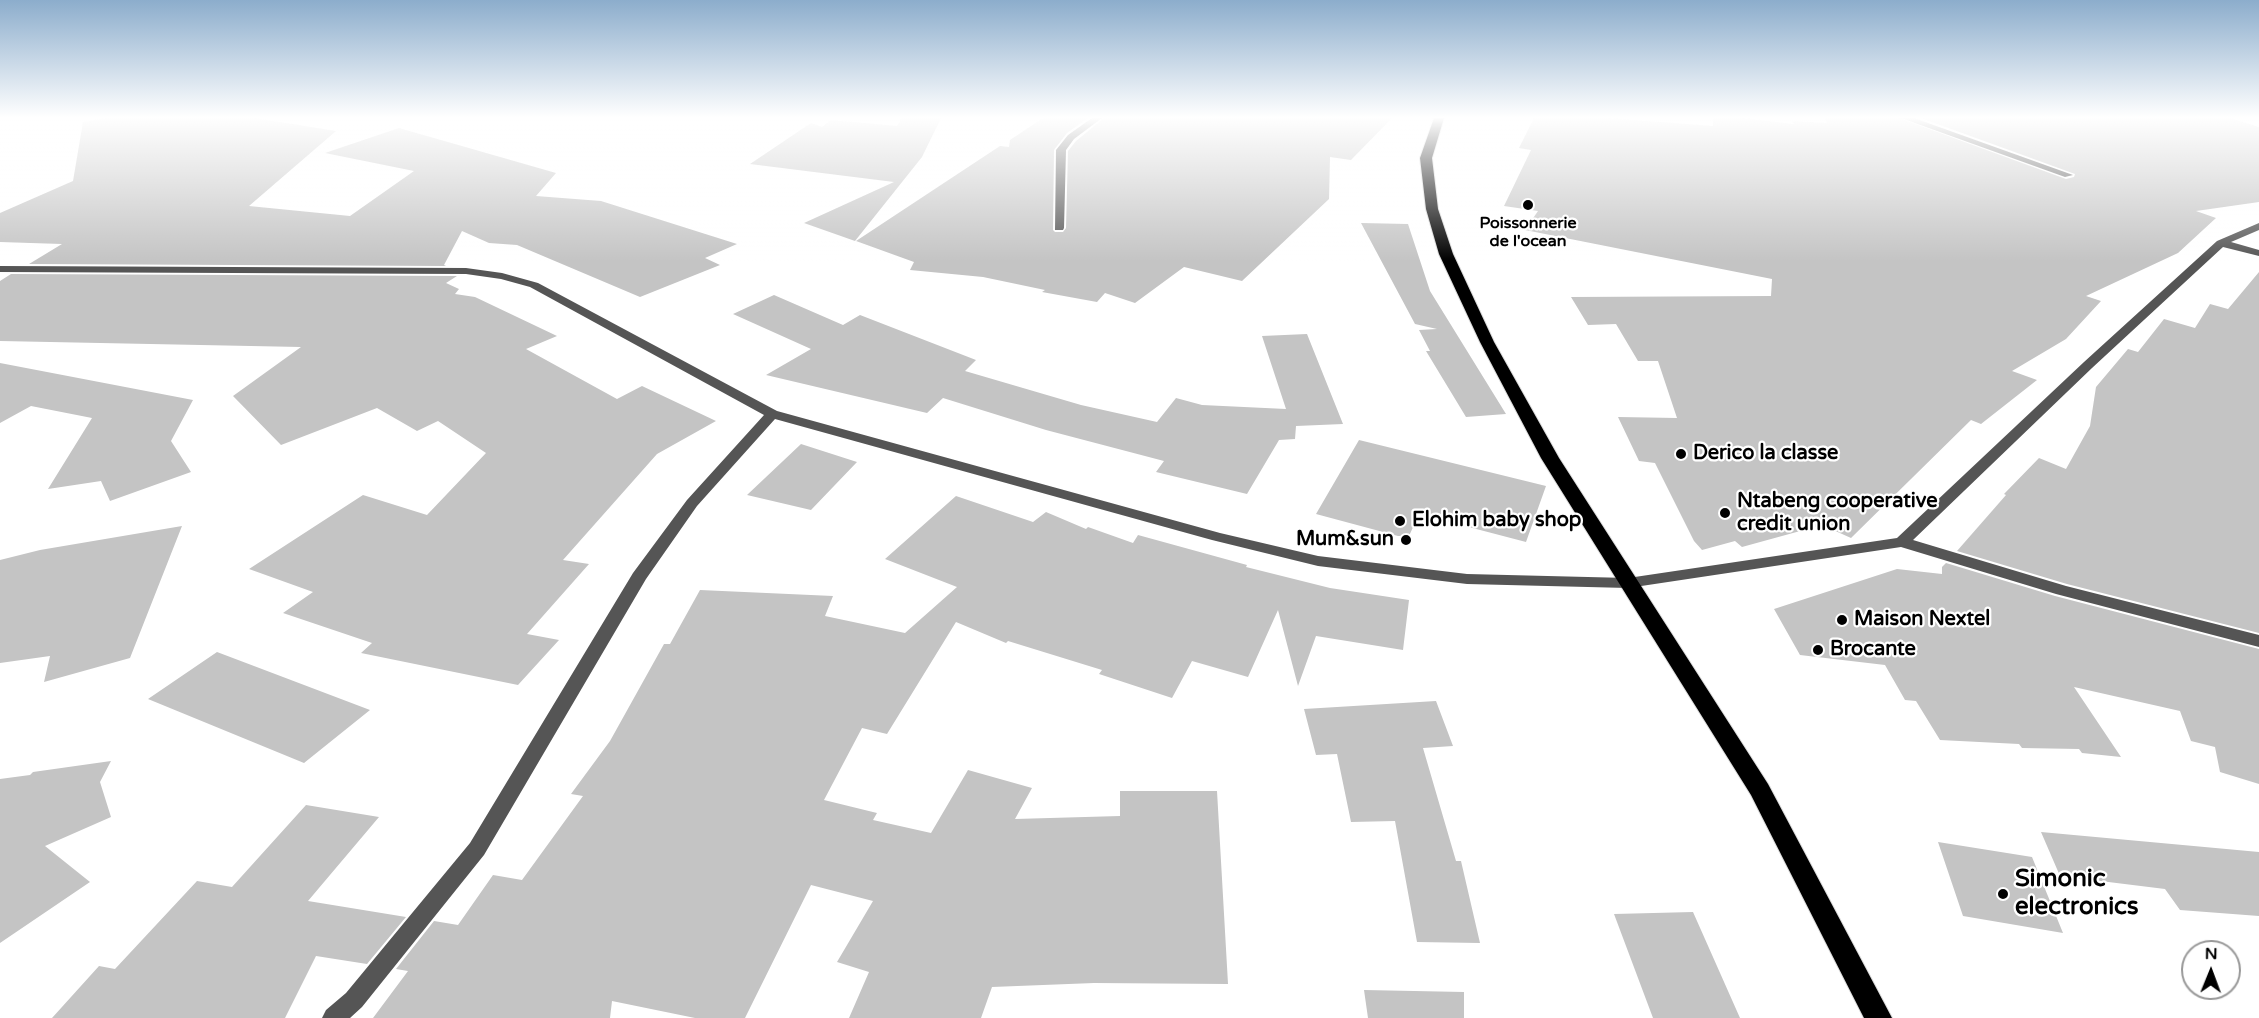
<!DOCTYPE html>
<style>
body{margin:0}
#map{position:relative;width:2259px;height:1018px;overflow:hidden;background:#fff;font-family:"Varela Round",sans-serif}
canvas{display:block}
.north{position:absolute;left:2181px;top:940px;width:60px;height:60px;box-sizing:border-box;background:#fff;border:2px solid #999;border-radius:50%;rotate:1deg;font-size:16px;font-weight:700;line-height:24px;text-align:center;color:#000}
.north::after{content:'';display:block;margin:auto;width:21px;height:27px;background:#000;clip-path:polygon(50% 0,100% 100%,50% 72%,0 100%)}
</style>
<div id="map">
<canvas width="2259" height="1018"></canvas>
<div class="north">N</div>
</div>
<script>
const ctx = document.querySelector('canvas').getContext('2d');
ctx.lineJoin = 'round';
function fill(path, color) { ctx.fillStyle = color; ctx.fill(path, 'evenodd'); }
function trace(path, color, width, dash) { ctx.strokeStyle = color; ctx.lineWidth = width; ctx.lineCap = dash ? 'butt' : 'round'; ctx.setLineDash(dash || []); ctx.stroke(path); }
function write(font, color, halo, rows, align = 'center') {
  ctx.font = font + ' "Varela Round",sans-serif'; ctx.lineWidth = 4.5; ctx.setLineDash([]); ctx.textBaseline = 'middle'; ctx.strokeStyle = halo; ctx.fillStyle = color; for (const [text, x, y, turn = 0] of rows) {
    ctx.save(); ctx.translate(x, y); ctx.rotate((+turn || 0) * Math.PI / 180); ctx.textAlign = isNaN(turn) ? turn : align; if (halo) ctx.strokeText(text, 0, 0); ctx.fillText(text, 0, 0); ctx.restore();
  }
}
fill(new Path2D(`
 M107 118H255L336 131 249 206 350 216 414 171 325 153 399 128 556 173 536 196 601 201 737 244 705 258 720 265 640 297 517 245 489 243 462 231 444 265 446 266 29 264 62 244 0 242V213L73 181 83 122Z
 M902 118H941L922 157 855 241 804 223 894 182 750 164 811 123 822 127 831 120 897 126Z
 M1043 118H1088L1067 133 1054 150 1053 230 1055 232H1063L1066 228 1068 151 1076 141 1104 118H1392L1351 160 1330 157 1329 199 1242 281 1184 267 1135 303 1105 293 1097 302 1042 292 1045 290 983 277 910 270 914 262 856 241 1000 146 1009 147 1010 140Z
 M1534 118H1607L1713 126V118H1743L1794 124 1792 121 1827 123 1824 118H1899L2066 179 2074 177 2075 174 1921 118H2230L2259 127V202L2196 211 2216 218 2178 253 2086 296 2101 301 2066 339 2012 371 2037 380 1981 424 1971 420 1851 538 1822 525 1742 547 1735 541 1702 550 1694 541 1655 463 1639 461 1618 417 1677 418 1658 361H1638L1616 324 1588 325 1571 297 1771 296 1772 279 1525 230 1538 211 1504 206 1531 150 1519 148Z
 M1361 223 1408 224 1430 291 1506 414 1466 417 1426 351H1430L1419 330 1437 329 1415 324Z
 M2259 272V633L2067 584 1957 551 2006 495 2004 494 2039 458 2066 469 2090 426 2096 387 2128 349 2138 352 2164 319 2195 328 2210 304 2228 309Z
 M11 274 457 276 446 283 459 289 455 294 475 297 557 336 526 349 617 399 642 386 716 421 657 454 563 560 589 564 527 634 559 640 518 685 361 653 372 643 283 613 313 592 249 569 363 495 427 515 486 453 438 421 417 431 377 408 281 445 233 396 301 347 0 341V281Z
 M774 295 843 325 860 315 976 360 965 371 1081 405 1157 422 1176 398 1202 405 1286 409 1262 336 1307 334 1343 424 1296 426 1295 439 1279 440 1247 494 1156 472 1164 461 1046 430 943 398 927 413 766 375 811 349 733 314Z
 M0 363 193 400 171 441 191 472 110 501 101 481 48 489 92 418 31 406 0 423Z
 M1359 440 1546 486 1526 542 1419 514 1409 536H1398L1316 514Z
 M801 444 857 462 811 510 747 495Z
 M956 496 1033 522 1046 512 1086 529 1088 527 1133 543 1138 535 1247 565 1246 567 1330 588 1409 600 1403 650 1316 636 1298 686 1278 610 1248 677 1192 661 1172 698 1099 674 1102 670 1008 641 1006 643 956 622 887 734 862 728 824 800 877 813 873 820 931 833 968 770 1032 788 1015 819 1120 816V791H1217L1228 984 1094 983 992 987 981 1018H849L869 972 837 962 873 901 811 885 745 1018H695L612 1001 610 1018H373L408 971 396 969 434 921 458 925 493 875 522 880 583 796 571 794 610 741 664 644H670L700 590 833 596 825 616 905 633 957 587 885 559Z
 M182 526 130 658 44 682 50 656 0 663V560L40 550Z
 M1946 563 2055 596 2259 649V784L2220 772 2215 747 2191 741 2180 711 2074 687 2121 757 2082 753 2079 749 2022 748 2019 744 1940 740 1916 701 1905 700 1885 665 1800 655 1774 609 1897 569 1942 574V567Z
 M217 652 254 666 370 710 304 763 148 699Z
 M1436 701 1453 746 1423 748 1456 861H1461L1480 943 1417 942 1395 821 1351 822 1337 754 1316 755 1304 709Z
 M111 761 100 782 111 817 45 846 90 882 0 943V779L30 775 33 772Z
 M306 805 379 817 308 901 406 917 367 964 316 956 285 1018H52L99 966 115 969 197 881 232 887Z
 M2041 832 2259 852V916L2180 910 2165 889 2060 876Z
 M1938 842 2032 857 2063 933 1963 916Z
 M1693 912 1740 1018H1653L1614 914Z
 M1364 990 1464 992V1018H1368Z`), '#c4c4c4');
const highway = new Path2D(`
 M1434 118H1444L1432 158 1438 209 1453 254 1494 342 1559 458 1768 784 1892 1018H1864L1751 795 1541 458 1480 342 1439 254 1426 209 1420 158Z`);
trace(highway, '#dbdbdb', 2);
fill(new Path2D(`
 M1092 118H1102L1074 139 1066 150 1064 228 1063 230H1055L1056 150 1068 135Z
 M1901 118H1914L2073 175 2065 177Z
 M2259 223V230L2231 242 2259 250V256L2223 247 2092 368 1913 540 2066 586 2259 635V647L2056 594 1901 547 1628 588 1467 584 1318 566 1212 540 775 419 697 506 646 579 484 855 362 1007 350 1018H322L326 1010 346 993 470 843 633 573 687 500 764 415 530 287 501 279 466 274 0 272V266L466 268 502 273 538 283 777 411 1220 533 1318 556 1467 574 1628 578 1897 538 2084 362 2217 241Z`), '#555');
fill(highway, '#000');
const sky = ctx.createLinearGradient(0, 0, 0, 261);
sky.addColorStop(0, '#8cadcc');
sky.addColorStop(0.45, '#fff');
sky.addColorStop(1, '#ffffff00');
ctx.fillStyle = sky;
ctx.fillRect(0, 0, 2259, 261);
for (const [x, y, r, color] of [
 [1528,205,6,"#000"],
 [1681,454,6,"#000"],
 [1725,513,6,"#000"],
 [1400,521,6,"#000"],
 [1406,540,6,"#000"],
 [1842,620,6,"#000"],
 [1818,650,6,"#000"],
 [2003,894,6,"#000"]
]) { const dot = new Path2D(); dot.arc(x, y, r, 0, 2 * Math.PI); ctx.fillStyle = color; ctx.fill(dot); trace(dot, '#fff', 2); }
write('bold 16px', '#000', '#fff', [
 ["Poissonnerie",1528,224],
 ["de l'ocean",1528,242]
]);
write('bold 20px', '#000', '#fff', [
 ["Derico la classe",1693,454],
 ["Ntabeng cooperative",1737,502],
 ["credit union",1737,525],
 ["Elohim baby shop",1412,521],
 ["Mum&sun",1394,540,"right"],
 ["Maison Nextel",1854,620],
 ["Brocante",1830,650]
], 'left');
write('bold 24px', '#000', '#fff', [
 ["Simonic",2015,880],
 ["electronics",2015,908]
], 'left');
</script>
